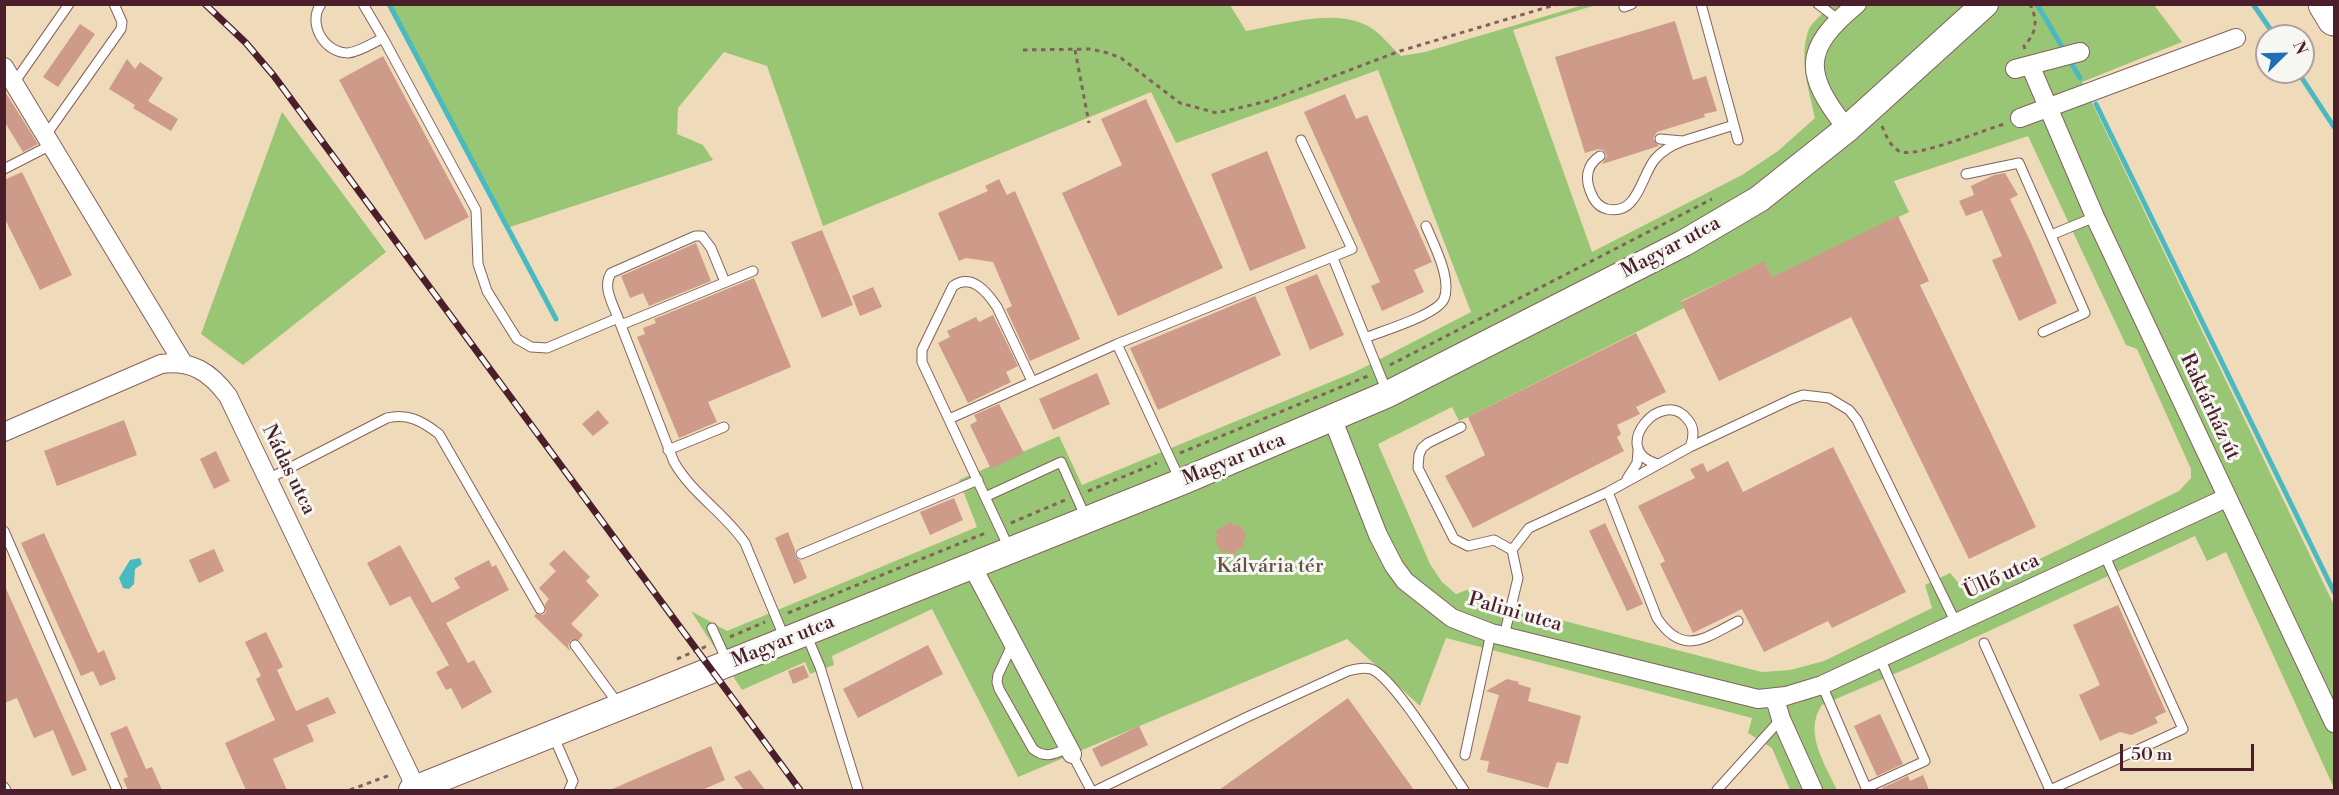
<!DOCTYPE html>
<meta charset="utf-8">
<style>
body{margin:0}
#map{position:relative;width:2339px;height:795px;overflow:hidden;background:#efdbba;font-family:"Libre Bodoni",serif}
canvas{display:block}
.frame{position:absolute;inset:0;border:6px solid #4a1f2b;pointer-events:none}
.north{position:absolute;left:2255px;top:24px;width:60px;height:60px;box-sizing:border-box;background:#f6f6f2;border:2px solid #b1a0a2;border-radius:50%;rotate:67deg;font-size:16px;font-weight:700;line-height:24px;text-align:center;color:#4a1f2b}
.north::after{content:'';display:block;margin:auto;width:21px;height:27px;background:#1f6fb2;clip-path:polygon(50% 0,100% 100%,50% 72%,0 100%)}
.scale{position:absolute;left:2120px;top:744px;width:134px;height:27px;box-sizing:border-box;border:3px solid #4a1f2b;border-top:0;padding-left:8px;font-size:18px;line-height:21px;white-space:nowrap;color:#4a1f2b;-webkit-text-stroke:4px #f6f6f2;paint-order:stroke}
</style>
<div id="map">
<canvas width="2339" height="795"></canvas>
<div class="frame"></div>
<div class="north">N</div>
<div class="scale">50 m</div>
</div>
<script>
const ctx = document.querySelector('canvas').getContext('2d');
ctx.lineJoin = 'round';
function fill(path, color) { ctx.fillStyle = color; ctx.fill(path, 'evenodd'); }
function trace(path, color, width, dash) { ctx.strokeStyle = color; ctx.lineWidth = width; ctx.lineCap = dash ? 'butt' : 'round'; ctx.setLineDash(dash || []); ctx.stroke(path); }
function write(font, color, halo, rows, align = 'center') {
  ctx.font = font + ' "Libre Bodoni",serif'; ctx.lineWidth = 6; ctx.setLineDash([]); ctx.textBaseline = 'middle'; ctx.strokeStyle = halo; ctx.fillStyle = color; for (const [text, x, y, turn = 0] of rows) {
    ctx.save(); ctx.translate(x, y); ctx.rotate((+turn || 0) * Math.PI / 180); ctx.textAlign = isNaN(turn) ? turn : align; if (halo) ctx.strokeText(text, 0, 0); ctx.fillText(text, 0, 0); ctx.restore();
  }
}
fill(new Path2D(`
 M388 5H1230L1246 31C1280 25 1333 8 1366 25 1379 31 1391 47 1401 56L1425 52 1583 5H1596L1513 30 1592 252 1742 175 1778 151 1815 118C1809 90 1798 57 1809 29 1813 21 1825 12 1831 5H2154L2182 42 2082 82 2334 605V788L2226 552 2207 561 2195 536 1913 666 1822 705C1803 732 1825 764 1837 790H1790L1772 748 1748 733 1752 718 1446 638 1420 706 1347 639 1018 777 932 609 832 656 834 665 810 674 805 662 742 690 691 611 727 631 977 527 959 480 1059 436 1082 485 1357 371 1471 312 1378 70 1176 143 1151 92 823 226 767 66 724 52 678 108 677 134 703 145 713 160 510 227ZM2028 136 2126 345 2137 349 2191 469V478L2179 491 1968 594 1950 573 1925 585 1932 608 1824 661 1790 670 1762 672 1479 599 1472 588 1456 594 1442 582 1430 564 1378 444 1452 407 1459 421 1468 417 1684 308 1681 301 1763 262 1772 277 1909 212 1894 181Z
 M282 112 386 252 243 365 201 334Z`), '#99c674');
fill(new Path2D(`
 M140 558 142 564 135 569 134 584 129 589 123 588 119 578 130 560Z`), '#4abac0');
trace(new Path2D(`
 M389 4 556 319
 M2037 4 2061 45
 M2253 4 2275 36
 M2070 61 2080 78
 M2298 72 2334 127
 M2096 104 2334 592`), '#4abac0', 5);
fill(new Path2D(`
 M1675 21 1693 80 1706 76 1717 111 1704 114 1705 117 1657 132 1653 139 1659 146 1602 164 1607 156 1603 150 1598 149 1585 153 1555 57Z
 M80 24 95 34 58 87 43 77Z
 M383 56 469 217 425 240 339 80Z
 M127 59 135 69 140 62 163 78 148 101 178 119 171 131 133 108 135 105 109 89Z
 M4 90 38 144 23 152 4 121Z
 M1345 94 1356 119 1367 115 1432 262 1414 270 1424 292 1382 311 1371 286 1380 282 1304 112Z
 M1146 99 1223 268 1118 316 1062 193 1122 165 1101 119Z
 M1267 151 1306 248 1250 271 1211 174Z
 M22 172 72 275 40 290 4 217V180Z
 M2005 173 2018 195 2010 199 2031 243 2057 303 2019 321 1992 260 2002 256 1982 210 1966 216 1959 201 1974 195 1971 186 1994 175Z
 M999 179 1007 195 1015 191 1080 339 1030 361 1006 309 1012 306 993 262 966 258 959 261 938 213 988 191 985 186Z
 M1898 216 1929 281 1920 285 2036 527 1969 559 1851 317 1719 381 1681 302 1764 261 1772 277Z
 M822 230 853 305 822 318 791 242Z
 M696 243 711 281 649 306 643 293 630 298 621 276Z
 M1317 274 1344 335 1310 350 1285 287Z
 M754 278 791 367 708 402 717 422 679 438 637 337 645 334 643 328 656 323 654 319Z
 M873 287 882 307 860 316 852 296Z
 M1255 296 1281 355 1158 410 1130 348Z
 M993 315 1018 366 1006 372 1011 382 968 403 938 343 950 337 947 331 976 317 979 322Z
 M1636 333 1666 392 1636 407 1640 414 1617 425 1621 434 1617 437 1624 451 1473 528 1445 476 1485 455 1468 417Z
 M1097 373 1110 404 1053 430 1039 399Z
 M999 404 1024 453 991 469 970 425 977 421 974 415Z
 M598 410 609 423 593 436 582 424Z
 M124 420 137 455 57 486 44 451Z
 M1833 447 1906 592 1832 628 1828 621 1764 652 1742 609 1693 633 1660 564 1665 561 1638 506 1695 478 1690 469 1703 463 1707 472 1728 461 1743 492Z
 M216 451 230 481 214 489 200 459Z
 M954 498 963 520 930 535 920 512Z
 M1231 522 1233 525H1240L1246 536 1243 543 1245 546 1230 556 1228 552H1221L1215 541 1218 536 1215 531Z
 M1605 523 1643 604 1627 611 1589 531Z
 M788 532 795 550V556L800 561 807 578 794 584 775 538Z
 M44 533 98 653 104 650 116 679 100 686 93 671 81 676 21 543Z
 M400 545 432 603 460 588 454 578 489 560 492 567 496 565 509 590 446 623 468 663 474 660 492 692 462 709 451 688 446 690 436 672 449 665 410 596 390 606 367 563Z
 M214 549 224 571 199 583 189 560Z
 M564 550 590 577 586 581 599 595 571 624 583 635 579 640H571L568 645 570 651 534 616 536 614 543 615 546 612 545 604 549 599 539 588 556 571 549 564Z
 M4 584 87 770 72 776 53 730 34 738 17 698 4 703Z
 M2118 605 2166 712 2155 717 2158 723 2131 735 2120 732 2100 741 2079 695 2100 685 2073 625Z
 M266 632 283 667 277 670 296 711 328 697 336 713 307 725 314 741 273 759 287 790H246L225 743 275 720 256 679 261 676 245 642Z
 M928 645 943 674 858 718 843 689Z
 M804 665 809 677 793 684 788 671Z
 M1507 679 1519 682 1518 684 1531 688 1528 701 1581 716 1568 764 1557 762 1548 788 1487 772 1489 761 1480 760 1499 695 1486 691Z
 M1348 698 1414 790H1219Z
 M1880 714 1903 764 1877 776 1854 726Z
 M127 726 146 769 152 767 162 790H128L123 779 128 777 110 733Z
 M1139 726 1148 745 1101 767 1092 749Z
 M711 746 725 780 702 790H610Z
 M750 770 765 790H744L734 777Z
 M1923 775 1929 790H1884L1882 788 1908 776 1910 781Z`), '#ce9a8a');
const service = new Path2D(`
 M321 4C307 23 324 53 348 53 359 52 373 43 383 38
 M363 4 383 38 476 210 478 264 487 291 517 339 531 347 547 348 618 318C613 304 602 287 611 273L695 236H702L711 248 725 282
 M1701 4 1738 140
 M1818 4 1839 20
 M1624 7 1632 4
 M14 83 69 4
 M46 135 121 29 122 22 114 4
 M1660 139 1683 141 1734 125
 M1600 156C1586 165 1585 179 1591 193 1594 201 1599 207 1607 209 1638 216 1641 176 1655 159 1663 150 1672 145 1683 141
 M4 169 51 145
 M1966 174 2019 163 2085 313 2043 332
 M2051 235 2095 217
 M1333 258 1387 392
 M618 318 674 462C692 494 725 513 745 543L785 639
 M621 325 753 271
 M1365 338C1382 331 1437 315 1444 299 1452 279 1434 245 1426 226
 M1117 344 1180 480
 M949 419 1117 344 1352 249 1301 140
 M1461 427 1428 443 1422 448 1419 455 1418 468 1454 539 1468 546 1494 540 1512 550
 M668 450 724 427
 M1658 464C1607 451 1662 385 1688 420 1695 428 1694 437 1690 447
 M268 479 387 418C408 413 422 421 439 434L540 609
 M1627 479 1637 463 1638 451
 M1608 492 1657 618C1683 657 1705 638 1738 621
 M985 497 1061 462 1086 518
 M4 531 117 790
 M1009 548 922 362V350L953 286C972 273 987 292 997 307L1032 381
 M801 554 978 480
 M712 628 727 661
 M806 634 820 667 858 790
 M1504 636 1518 578 1512 550 1529 528 1608 492 1690 447 1792 399 1803 395 1829 398 1849 410 1857 420 1956 623
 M1984 643 2050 790 2183 729 2104 554
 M575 645 619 705
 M1012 645 998 675 997 682 999 689 1033 749C1045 759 1055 754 1068 748
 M1822 685 1867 790
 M553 735 573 781 569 790
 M1072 754 1091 790
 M1465 755 1491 633
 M4 787 6 790
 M1866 788 1925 761 1880 658
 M1097 790 1245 718 1348 671C1355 669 1363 667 1371 669 1394 677 1447 766 1464 790
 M1717 790 1781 719`);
const minor = new Path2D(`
 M2030 65 2095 217 2334 723
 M4 67 183 363
 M2015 69 2080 52
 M2020 118 2236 38
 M1847 129C1804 74 1801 50 1857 4
 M1333 420 1378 535 1394 566 1405 581 1452 618 1491 633 1758 699 1786 696 1822 685 2226 498
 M4 432 161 364C192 360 210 372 228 396L417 790
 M972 566 1072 754
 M1775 699 1781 719 1813 790`);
const secondary = new Path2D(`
 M412 790 1181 482 1388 394 1684 243 1759 199 1847 129 1985 4`);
const motorway = new Path2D(`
 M2325 4 2334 19`);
trace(service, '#84615d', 11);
trace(minor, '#84615d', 20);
trace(secondary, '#84615d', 28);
trace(motorway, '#84615d', 35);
trace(new Path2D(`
 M2025 49 2024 46C2037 32 2038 21 2030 4
 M1023 50 1091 49 1108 53 1121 58 1180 103 1217 113 1268 101 1400 51 1558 4
 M1075 50 1089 123
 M1882 126C1886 136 1891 148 1901 152 1917 157 1985 130 2004 124
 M1390 365 1712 199
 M1180 453 1368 376
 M1088 491 1157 463
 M1011 523 1065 500
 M788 613 988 532
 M730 637 765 622
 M677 659 707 646
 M350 790 390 775`), '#84615d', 3, [4.5, 4.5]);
trace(service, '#fff', 9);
trace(minor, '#fff', 18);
trace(secondary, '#fff', 26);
trace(motorway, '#fff', 33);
const rail = new Path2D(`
 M205 4 246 43 274 76 800 790`);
trace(rail, '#4a1f2b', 7);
trace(rail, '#f6f6f2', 4.5, [14]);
write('20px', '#4a1f2b', '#f6f6f2', [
 ["Magyar utca",1671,248,-28],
 ["Raktárház út",2209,407,65],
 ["Magyar utca",1234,460,-22],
 ["Nádas utca",288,470,64],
 ["Üllő utca",2002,577,-25],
 ["Palini utca",1515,613,16],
 ["Magyar utca",783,642,-22]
]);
write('20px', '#625141', '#f6f6f2', [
 ["Kálvária tér",1270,567]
]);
</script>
